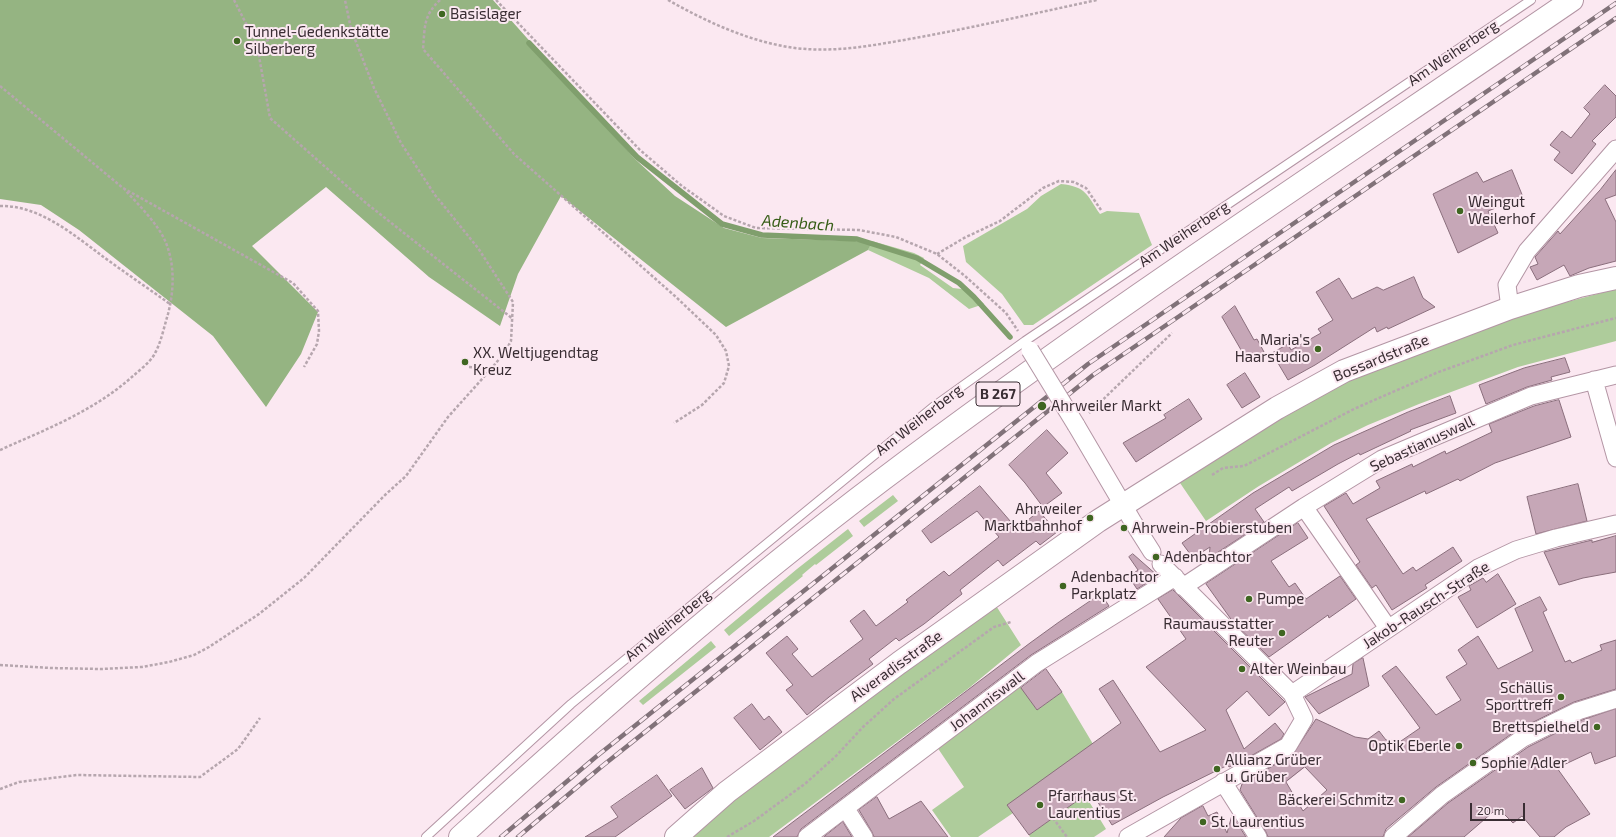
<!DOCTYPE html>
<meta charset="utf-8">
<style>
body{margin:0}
#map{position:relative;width:1616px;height:837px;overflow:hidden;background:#fbe8f1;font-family:"Exo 2",sans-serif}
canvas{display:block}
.scale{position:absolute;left:1470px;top:803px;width:55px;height:18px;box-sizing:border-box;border:2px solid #392d33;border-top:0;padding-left:5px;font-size:12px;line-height:14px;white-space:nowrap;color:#392d33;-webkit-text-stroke:3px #fbe8f1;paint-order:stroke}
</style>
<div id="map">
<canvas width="1616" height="837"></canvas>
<div class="scale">20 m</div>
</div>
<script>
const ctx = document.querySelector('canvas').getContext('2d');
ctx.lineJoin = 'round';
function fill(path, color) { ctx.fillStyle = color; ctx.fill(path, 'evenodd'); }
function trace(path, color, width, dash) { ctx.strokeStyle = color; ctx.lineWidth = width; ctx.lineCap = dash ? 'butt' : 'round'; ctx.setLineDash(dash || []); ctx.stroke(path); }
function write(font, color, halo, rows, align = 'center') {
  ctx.font = font + ' "Exo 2",sans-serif'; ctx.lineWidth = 4; ctx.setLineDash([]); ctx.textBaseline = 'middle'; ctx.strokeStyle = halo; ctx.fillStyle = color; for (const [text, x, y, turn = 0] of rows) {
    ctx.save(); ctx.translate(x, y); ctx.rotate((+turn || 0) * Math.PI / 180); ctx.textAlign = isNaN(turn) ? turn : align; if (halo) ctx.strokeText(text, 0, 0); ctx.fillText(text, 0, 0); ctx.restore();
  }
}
fill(new Path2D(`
 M1061 184C1087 187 1086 194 1100 214L1107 211 1139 213 1152 245 1033 325H1024L1002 294 966 262 963 246 1027 209 1041 196Z
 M872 241 914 253 924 258 920 265 953 288 970 290 984 304 969 309 929 278 868 250Z
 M1616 289V341L1518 367 1419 404 1368 425 1331 443 1259 486 1206 521 1178 480 1283 417 1348 381 1495 321Z
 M893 495 898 501 864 527 859 521Z
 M848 529 853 536 816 565 815 564 802 575 803 576 729 636 724 630 797 569Z
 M993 601 1021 645 969 688 769 837H688L735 798Z
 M711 641 716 647 643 705 639 701Z
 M1020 685 1037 710 1062 692 1093 744 1013 813 978 837H951L932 810 964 787 937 747Z
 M1085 795 1106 829 1094 837H1030L1029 835Z`), '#aecc9b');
fill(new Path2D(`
 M0 0H493L635 159 675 196 724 228 762 238 855 241 871 244 868 250 726 327 561 196 518 274 500 326 429 277 326 187 252 246 318 312 301 354 266 407 213 336 79 230 41 205 0 199Z`), '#95b482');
trace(new Path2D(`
 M529 43 637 157 722 224 762 235 857 239 917 258 959 283 974 297 1010 337`), '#809f6d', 5.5);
const building = new Path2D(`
 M1605 85 1616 96V117L1592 141 1596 144 1572 174 1554 160 1560 152 1550 145 1562 131 1571 138 1590 114 1584 108Z
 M1512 170 1523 197 1488 211 1498 233 1458 253 1433 194 1477 172 1483 182Z
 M1616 170V195L1605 199 1616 222V261L1589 268 1570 276 1564 265 1537 280 1530 267 1538 264 1535 257 1558 231 1560 234 1600 190Z
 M1414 277 1423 298 1435 307 1388 329 1387 327 1377 332 1375 327 1315 365 1288 380 1272 353 1288 344 1291 350 1321 333 1318 329 1333 320 1316 292 1339 278 1352 299 1377 287 1383 290Z
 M1235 306 1254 340 1257 339 1264 352 1248 362 1222 317Z
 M1565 358 1570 372 1551 377 1552 380 1527 387 1486 404 1479 385 1524 368Z
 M1245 373 1260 397 1242 408 1227 385Z
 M1450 396 1456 413 1410 430 1411 431 1360 455 1359 453 1338 464 1292 491 1289 487 1255 509 1264 522 1209 558 1210 547 1193 558 1182 543 1253 493 1334 445 1408 412Z
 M1189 399 1202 419 1136 462 1123 443 1166 418 1164 415Z
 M1559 400 1571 437 1495 463 1460 481 1458 479 1426 494 1425 491 1366 519 1403 574 1413 567 1416 571 1453 547 1462 561 1425 585 1427 588 1392 610 1376 585 1372 588 1356 565 1360 562 1324 506 1346 493 1353 504 1380 488 1376 481 1412 464 1413 467 1445 451 1446 454 1492 432 1489 424 1534 406Z
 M1047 430 1068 453 1046 473 1062 493 1043 507 1025 483 1009 465Z
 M1578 484 1587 521 1536 534 1527 497Z
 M980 486 1017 529 1039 511 1057 532 1040 545 1036 541 1003 566 998 560 960 590 962 594 924 624 899 641 896 638 869 659 873 664 829 697 807 715 786 690 793 685 766 653 787 636 798 649 792 654 812 677 863 639 850 621 864 610 876 626 908 602 906 600 944 571 949 576 999 537 977 511 931 543 922 531Z
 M1298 523 1308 538 1271 561 1289 587 1295 583 1306 599 1340 576 1356 599 1329 618 1328 615 1269 657 1233 622 1206 584Z
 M1616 536V572L1583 578 1559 585 1544 552 1592 540V542Z
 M1133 554 1158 576 1137 589 1129 577 1138 570 1129 557Z
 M1498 574 1516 604 1477 628 1458 597 1471 590 1469 586 1483 578 1486 582Z
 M1173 590 1285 702 1269 716 1247 691 1226 710 1244 749 1275 723 1284 734 1281 739 1240 762 1229 767 1228 765 1163 797 1112 825 1091 791 1029 835 1007 805 1121 723 1099 689 1113 680 1160 752 1206 730 1146 667 1186 639 1158 599Z
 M1101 594 1109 606 1031 655 801 829 797 837H773L1030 643 1059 622Z
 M1540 597 1547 610 1543 612 1565 662 1570 660 1572 663 1602 650 1600 645 1616 640V689L1574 702 1517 730 1436 787 1386 829 1383 837H1268L1266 832 1240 790 1242 784 1293 754 1316 719 1355 737 1368 739 1379 731 1386 740 1401 741 1420 728 1382 676 1396 666 1436 715 1461 700 1446 677 1467 664 1458 650 1465 645 1478 636 1498 669 1533 651 1515 609ZM1305 767 1327 790 1303 811 1286 782Z
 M1363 658 1369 686 1319 714 1305 697 1352 674 1353 664Z
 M1046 669 1062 692 1037 710 1021 688Z
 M752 704 764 720 769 716 782 732 760 750 734 718Z
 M1616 709V756L1595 764 1591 752 1557 768 1590 814 1566 827 1554 837H1540L1522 816 1513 823 1500 810 1495 814 1493 812 1464 837H1408L1448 803 1528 747 1582 720Z
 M702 768 713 788 685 809 670 790Z
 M657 775 672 796 615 837H585L618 817 611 807Z
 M877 797 889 819 921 801 948 837H874L872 832 859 810Z
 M1203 806 1208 816 1217 812 1227 833 1232 815 1246 837H1164L1181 818Z
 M843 822 852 837H824Z`);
fill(building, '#c6a7b7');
trace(building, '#8a6e7c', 1);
const lane = new Path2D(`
 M426 837 571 704 933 407 1025 341 1531 0`);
const street = new Path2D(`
 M1510 308 1507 285 1527 251 1616 149
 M1594 380 1616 458
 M1076 425 1133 522 1152 552
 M1304 507 1388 628
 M1183 587 1304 507 1382 459 1531 396 1616 375
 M1292 694 1478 568 1516 550 1556 538 1616 524
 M1223 782 1258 837
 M846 809 864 837
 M807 837 1037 663 1175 577
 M1128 837 1288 746 1304 719 1292 694 1161 564
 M1393 837 1442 795 1523 738 1578 711 1616 699`);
const secondary = new Path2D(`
 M676 837 727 792 899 663 1098 521 1277 408 1344 371 1510 308 1579 286 1616 278`);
const primary = new Path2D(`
 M460 837C596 713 735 591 882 480 1106 311 1341 158 1572 0`);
trace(lane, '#b395a4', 10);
trace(street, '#b395a4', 19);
trace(secondary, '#b395a4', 24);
trace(primary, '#b395a4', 24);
trace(new Path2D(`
 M234 0 257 45 270 118 366 203 513 319
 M440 0C423 16 425 27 423 49L514 154 676 297 716 335 726 351 729 366 724 383 702 405 674 423
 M496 0 640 150 682 186 724 216 756 228 859 230 896 237 937 254 965 276 1006 313 1018 331
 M668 0C707 22 750 42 795 48 836 53 875 45 915 38 976 27 1036 13 1097 0
 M257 45 287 32
 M0 86 123 188 293 283 318 311 319 331 317 344 304 367
 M0 206C40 205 75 236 105 258 127 274 149 289 170 304
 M937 254 964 238 1000 221 1043 188 1059 181 1074 182 1086 188 1101 210
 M469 367 491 369
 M1089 413 1172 333
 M0 450C47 429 94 411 133 376 140 370 149 363 154 355 161 343 164 327 168 314 174 291 175 265 166 243 159 225 138 204 125 190
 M1212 475 1223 468 1244 466 1354 409 1436 373 1513 345 1616 318
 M0 665 51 668 101 669 142 667 169 662 194 655 209 647 259 614 304 578 385 495 406 476 448 417 491 369 505 352 511 341 513 302 478 248 435 195 401 143 374 88 351 29 345 0
 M0 789 19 782 77 775 200 777 238 749 260 718
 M1053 818 1067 837
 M727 837 754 821 806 783 836 756 863 727 894 699 994 627 1011 622`), '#b6a6ae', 2.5, [3, 2]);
trace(lane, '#fff', 8);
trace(street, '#fff', 17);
trace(secondary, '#fff', 22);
trace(primary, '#fff', 22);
const rail = new Path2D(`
 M501 837 597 756 1088 364 1616 3
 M518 837 601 767 1093 375 1616 18`);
trace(rail, '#817279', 4.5);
trace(rail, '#fbe8f1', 3, [9]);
const streetBridge = new Path2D(`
 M1030 350 1076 425`);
trace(streetBridge, '#b395a4', 19, []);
trace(streetBridge, '#fff', 17);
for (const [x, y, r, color] of [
 [442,14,4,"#3f6621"],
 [237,41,4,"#3f6621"],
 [1460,211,4,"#3f6621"],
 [1318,349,4,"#3f6621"],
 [465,362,4,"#3f6621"],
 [1042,406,5,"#3f6621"],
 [1090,518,4,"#3f6621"],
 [1124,528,4,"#3f6621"],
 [1156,557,4,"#3f6621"],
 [1063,586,4,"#3f6621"],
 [1249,599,4,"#3f6621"],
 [1282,633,4,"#3f6621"],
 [1242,669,4,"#3f6621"],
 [1561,697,4,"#3f6621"],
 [1597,727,4,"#3f6621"],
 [1459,746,4,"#3f6621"],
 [1473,763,4,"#3f6621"],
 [1217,769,4,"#3f6621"],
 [1402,800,4,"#3f6621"],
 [1040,805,4,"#3f6621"],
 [1203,822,4,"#3f6621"]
]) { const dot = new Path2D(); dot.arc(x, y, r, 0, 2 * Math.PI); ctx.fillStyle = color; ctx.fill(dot); trace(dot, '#fbe8f1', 1.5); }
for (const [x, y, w] of [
 [998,394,44]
]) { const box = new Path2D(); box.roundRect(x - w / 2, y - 12, w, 24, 3); ctx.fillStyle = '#fbe8f1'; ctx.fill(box); trace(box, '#392d33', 1); }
write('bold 14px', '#392d33', null, [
 ["B 267",998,394]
]);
write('15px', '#392d33', '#fbe8f1', [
 ["Basislager",450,14],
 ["Tunnel-Gedenkstätte",245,32],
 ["Silberberg",245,49],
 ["Weingut",1468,202],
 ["Weilerhof",1468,219],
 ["Maria's",1310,340,"right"],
 ["Haarstudio",1310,357,"right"],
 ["XX. Weltjugendtag",473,353],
 ["Kreuz",473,370],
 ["Ahrweiler Markt",1051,406],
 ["Ahrweiler",1082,509,"right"],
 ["Marktbahnhof",1082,526,"right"],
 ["Ahrwein-Probierstuben",1132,528],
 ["Adenbachtor",1164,557],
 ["Adenbachtor",1071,577],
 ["Parkplatz",1071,594],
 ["Pumpe",1257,599],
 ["Raumausstatter",1274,624,"right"],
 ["Reuter",1274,641,"right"],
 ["Alter Weinbau",1250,669],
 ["Schällis",1553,688,"right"],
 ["Sporttreff",1553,705,"right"],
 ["Brettspielheld",1589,727,"right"],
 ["Optik Eberle",1451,746,"right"],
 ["Allianz Grüber",1225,760],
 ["u. Grüber",1225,777],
 ["Sophie Adler",1481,763],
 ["Pfarrhaus St.",1048,796],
 ["Laurentius",1048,813],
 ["Bäckerei Schmitz",1394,800,"right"],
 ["St. Laurentius",1211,822]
], 'left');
write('15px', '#392d33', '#fbe8f1', [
 ["Am Weiherberg",1453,53,-34],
 ["Am Weiherberg",1184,234,-34],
 ["Bossardstraße",1381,358,-22],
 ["Am Weiherberg",919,420,-38],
 ["Sebastianuswall",1422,444,-25],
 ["Jakob-Rausch-Straße",1426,605,-33],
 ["Am Weiherberg",668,625,-39],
 ["Alveradisstraße",896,666,-36],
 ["Johanniswall",987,701,-37]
]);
write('italic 16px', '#355c15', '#fbe8f1', [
 ["Adenbach",798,223,4]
]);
</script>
